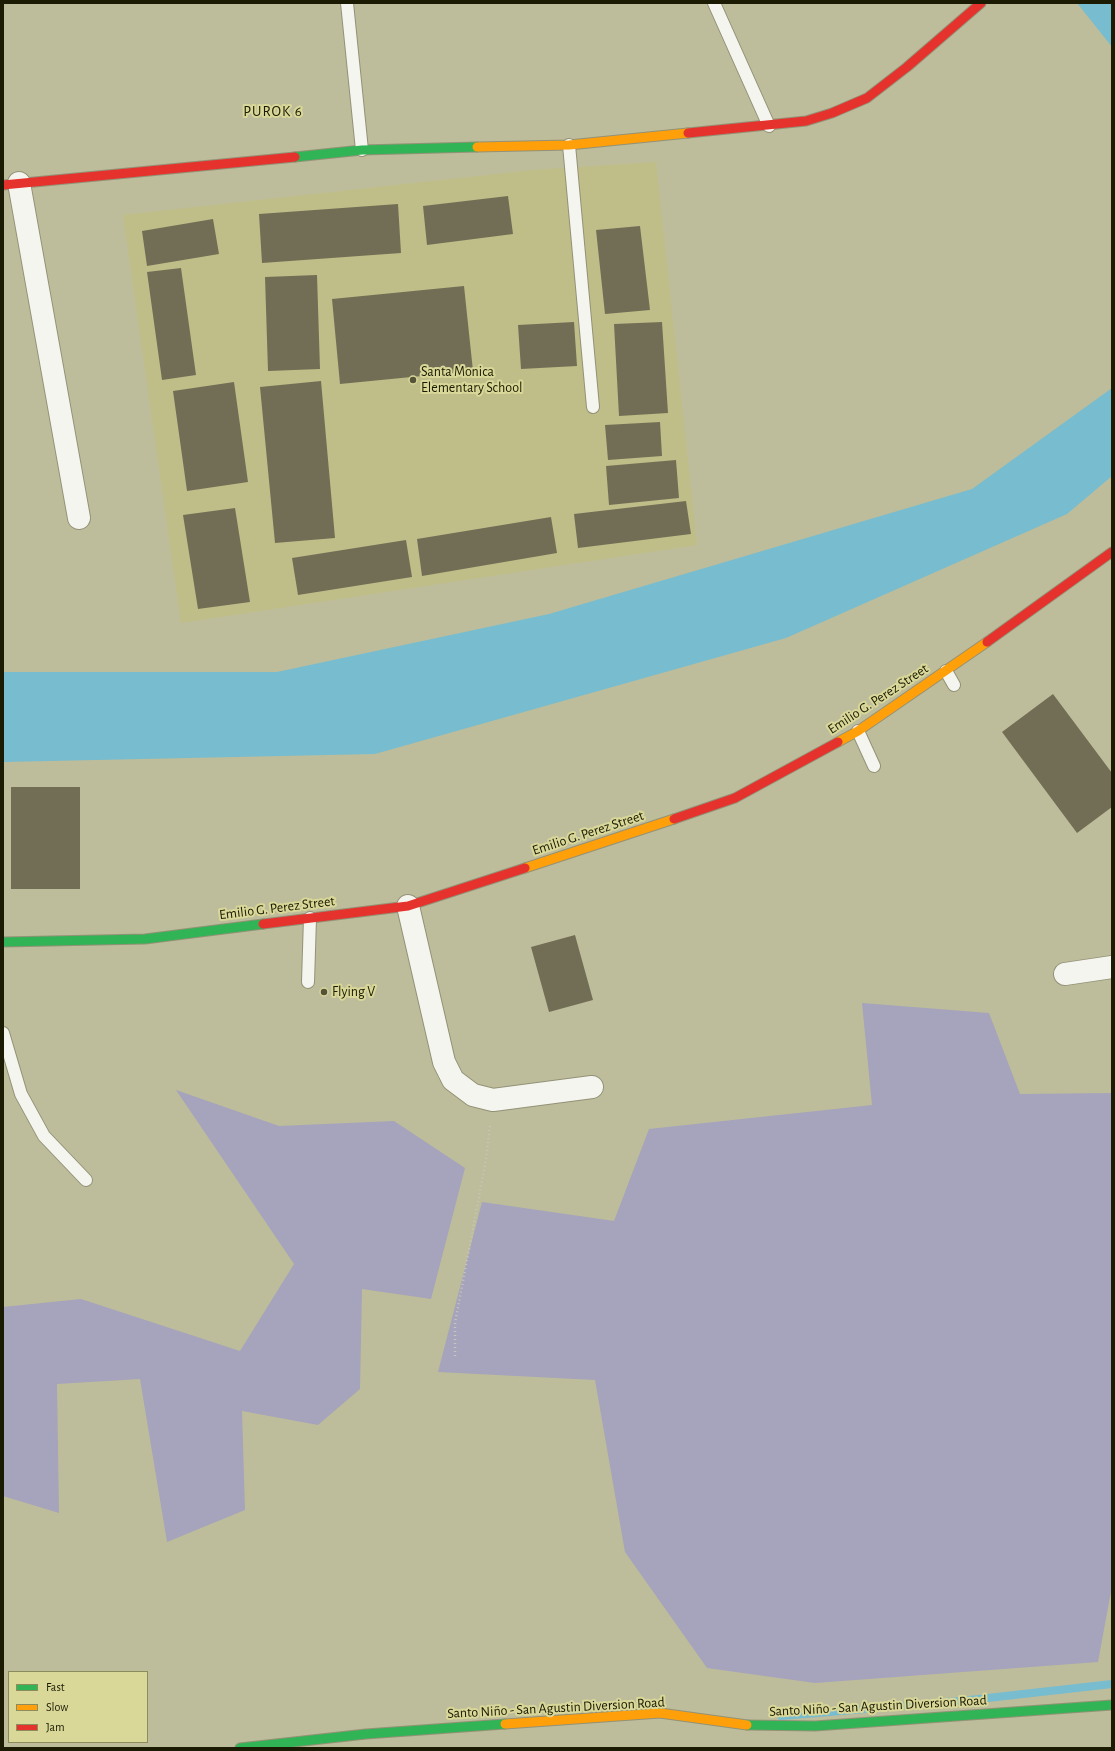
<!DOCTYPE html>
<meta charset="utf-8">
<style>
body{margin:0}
#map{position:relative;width:1115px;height:1751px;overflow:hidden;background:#bdbd9b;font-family:"Alegreya Sans",sans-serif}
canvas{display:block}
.frame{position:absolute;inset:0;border:4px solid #1b1a02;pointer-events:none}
.legend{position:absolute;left:8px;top:1671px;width:140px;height:72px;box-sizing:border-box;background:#d9d899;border:1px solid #8d8c5d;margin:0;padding:5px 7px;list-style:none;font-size:12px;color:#1b1a02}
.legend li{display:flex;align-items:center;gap:8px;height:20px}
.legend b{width:20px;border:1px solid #8d8c5d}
</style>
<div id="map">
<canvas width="1115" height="1751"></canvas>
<div class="frame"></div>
<ul class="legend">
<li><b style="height:5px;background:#30b455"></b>Fast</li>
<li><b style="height:5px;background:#ff9f0a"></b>Slow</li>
<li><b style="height:5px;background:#e5322d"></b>Jam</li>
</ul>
</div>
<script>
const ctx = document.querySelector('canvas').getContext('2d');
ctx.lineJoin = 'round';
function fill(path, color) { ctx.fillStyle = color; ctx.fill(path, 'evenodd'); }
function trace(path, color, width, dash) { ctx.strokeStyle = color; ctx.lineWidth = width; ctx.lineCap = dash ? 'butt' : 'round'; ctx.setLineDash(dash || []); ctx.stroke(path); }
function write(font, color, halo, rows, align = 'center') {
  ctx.font = font + ' "Alegreya Sans",sans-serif'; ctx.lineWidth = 4; ctx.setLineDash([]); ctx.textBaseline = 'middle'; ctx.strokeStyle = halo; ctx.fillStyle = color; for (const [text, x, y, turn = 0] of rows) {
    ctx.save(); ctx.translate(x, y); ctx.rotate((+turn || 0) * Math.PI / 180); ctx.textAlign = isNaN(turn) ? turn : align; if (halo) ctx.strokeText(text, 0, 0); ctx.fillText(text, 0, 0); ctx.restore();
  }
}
fill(new Path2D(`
 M656 162 697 545 181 623 123 215 532 170Z`), '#bfbe88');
fill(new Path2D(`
 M862 1003 989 1013 1020 1094 1112 1093V1586L1098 1662 815 1683 707 1668 625 1552 595 1380 438 1372 482 1202 614 1221 649 1129 872 1105Z
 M176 1090 279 1126 394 1121 465 1168 431 1299 362 1289 360 1389 318 1425 242 1411 245 1510 167 1542 140 1379 57 1384 59 1513 3 1496V1307L81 1299 240 1351 294 1264Z`), '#a6a3bc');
fill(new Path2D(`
 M1077 3H1112V47Z
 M1112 388V476L1067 514 786 638 375 754 3 762V672H277L549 614 972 489Z`), '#78bccf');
trace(new Path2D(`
 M781 1716 961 1701 1112 1684`), '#78bccf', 8);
fill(new Path2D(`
 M508 196 513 234 427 245 423 206Z
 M398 204 401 253 262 263 259 214Z
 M213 219 219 254 147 266 142 231Z
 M640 226 650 310 605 314 596 230Z
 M181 268 196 375 162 380 147 272Z
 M317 275 320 369 268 371 265 277Z
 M464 286 473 371 340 384 332 299Z
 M574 322 577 366 521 369 518 325Z
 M662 322 668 413 619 416 614 324Z
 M321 381 335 538 275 543 260 387Z
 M234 382 248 482 187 491 173 391Z
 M660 422 662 456 608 460 605 425Z
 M676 460 679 498 609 505 606 466Z
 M686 501 691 534 578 548 574 514Z
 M235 508 250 602 198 609 183 515Z
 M551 517 557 553 422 576 417 539Z
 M406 540 412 577 298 595 292 558Z
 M1053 694 1112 773V807L1077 833 1002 732Z
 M11 787H80V889H11Z
 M575 935 593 1000 549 1012 531 947Z`), '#726e56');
const lane = new Path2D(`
 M347 3 362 150
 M714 3 769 126
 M569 145 593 407
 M946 671 954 685
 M858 731 874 766
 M308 982 310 918
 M3 1033 21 1094 44 1136 86 1180`);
const street = new Path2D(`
 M19 183 79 518
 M408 906 444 1062 453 1080 473 1095 493 1100 592 1087
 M1065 974 1112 967`);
const fast = new Path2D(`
 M295 157 362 150 477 147
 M3 942 145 939 263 924
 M747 1725 815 1726 1112 1705
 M240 1748 366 1734 505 1724`);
const slow = new Path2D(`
 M477 147 569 145 688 133
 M838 742 858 731 987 642
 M525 868 674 819
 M505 1724 660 1713 747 1725`);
const jam = new Path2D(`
 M688 133 806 121 832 113 867 98 907 67 981 3
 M3 185 295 157
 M987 642 1112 552
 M674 819 735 798 838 742
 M263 924 408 906 525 868`);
trace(lane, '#939277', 14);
trace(street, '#939277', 24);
trace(fast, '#939277', 11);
trace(slow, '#939277', 11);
trace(jam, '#939277', 11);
trace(new Path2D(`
 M455 1356V1323L486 1160 490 1126`), '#c6c6bb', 2.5, [1, 3]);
trace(lane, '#f5f5f0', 12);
trace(street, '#f5f5f0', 22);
trace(fast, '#30b455', 9);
trace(slow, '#ff9f0a', 9);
trace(jam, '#e5322d', 9);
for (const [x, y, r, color] of [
 [413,380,4,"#545338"],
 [324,992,4,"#545338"]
]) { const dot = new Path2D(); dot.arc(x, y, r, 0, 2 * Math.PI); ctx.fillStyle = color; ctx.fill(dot); trace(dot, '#d9d899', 1.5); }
write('14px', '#1b1a02', '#d9d899', [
 ["Santa Monica",421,372],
 ["Elementary School",421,388],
 ["Flying V",332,992]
], 'left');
write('14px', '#1b1a02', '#d9d899', [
 ["Emilio G. Perez Street",878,699,-33],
 ["Emilio G. Perez Street",588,833,-18],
 ["Emilio G. Perez Street",277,908,-7],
 ["Santo Niño - San Agustin Diversion Road",878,1706,-3],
 ["Santo Niño - San Agustin Diversion Road",556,1708,-3]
]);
ctx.letterSpacing = '1px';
write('15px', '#1b1a02', '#d9d899', [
 ["PUROK 6",273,111]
]);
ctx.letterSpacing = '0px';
</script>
